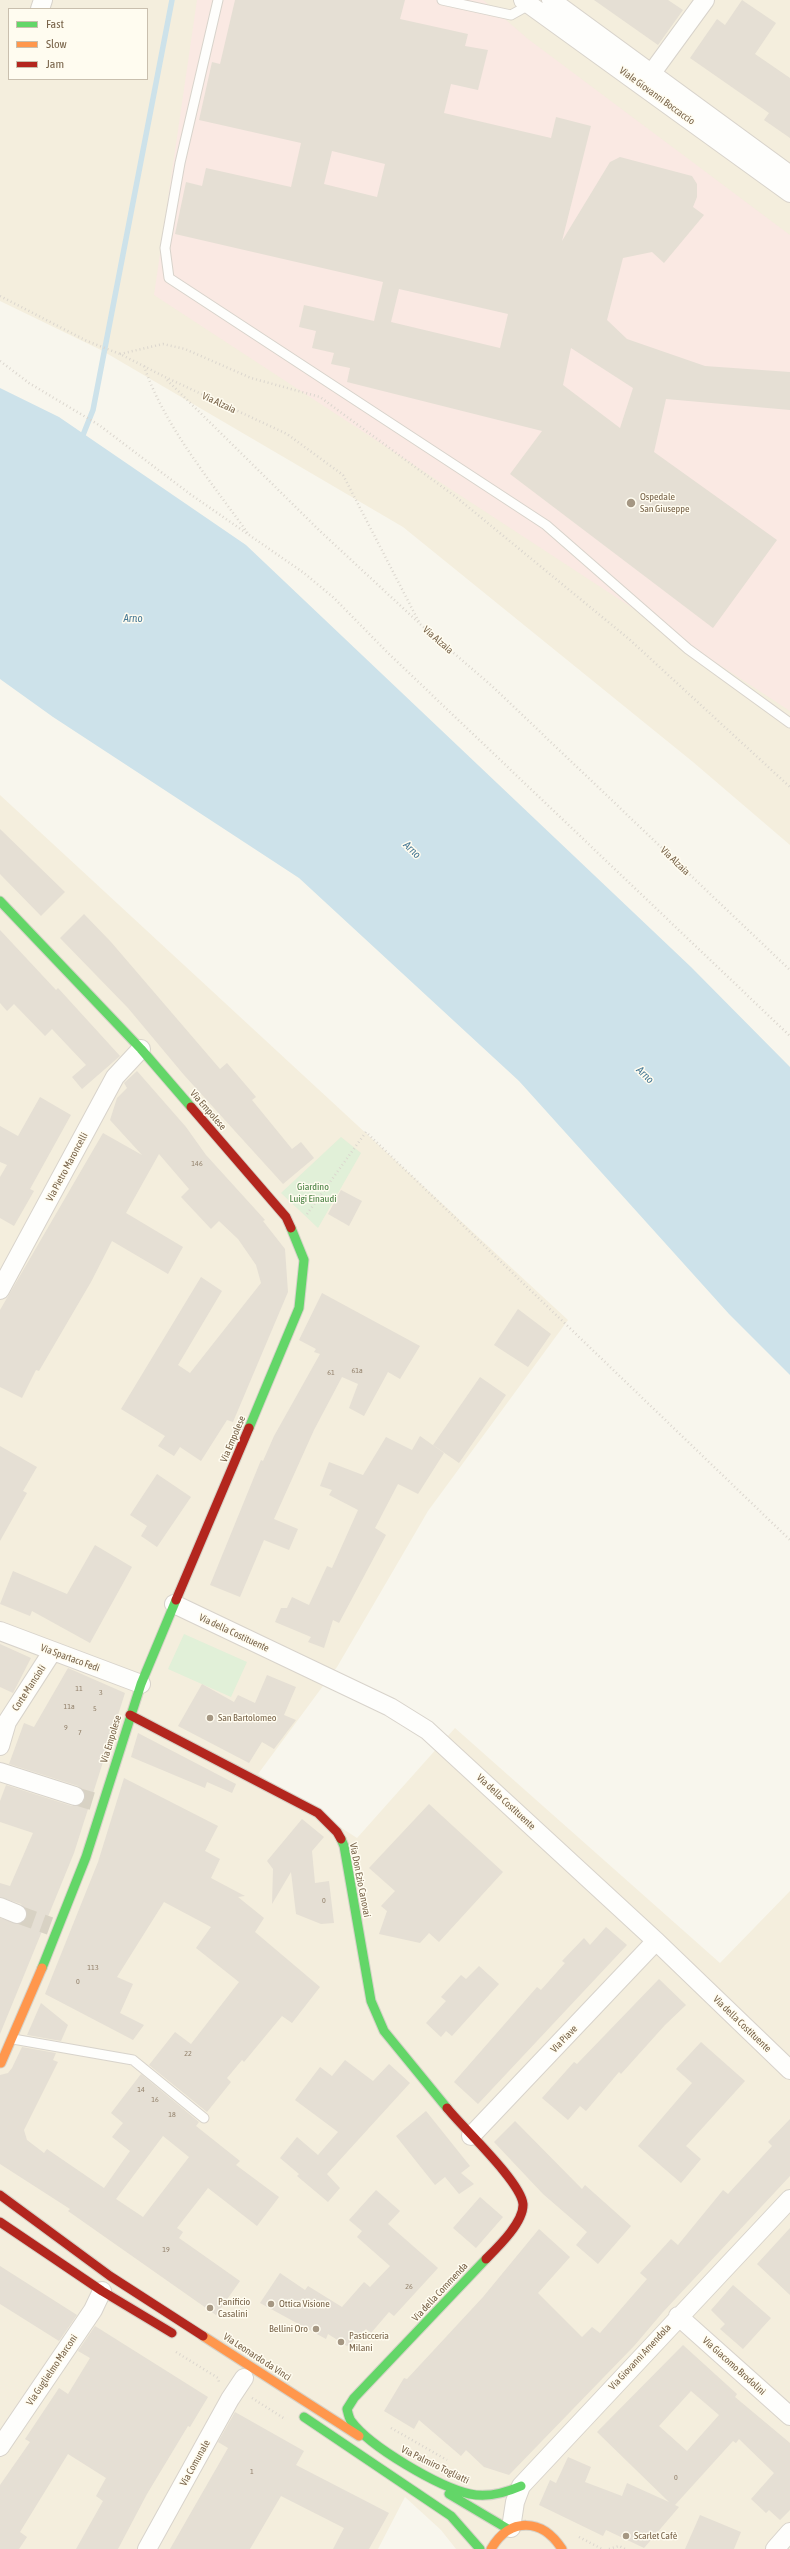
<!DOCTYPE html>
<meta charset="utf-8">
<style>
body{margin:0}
#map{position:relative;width:790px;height:2549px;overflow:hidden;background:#f8f6ed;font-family:"Asap Condensed",sans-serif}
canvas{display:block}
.legend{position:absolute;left:8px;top:8px;width:140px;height:72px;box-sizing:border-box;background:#fffcf0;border:1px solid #c9bfae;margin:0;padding:5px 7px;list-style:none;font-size:12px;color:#79644a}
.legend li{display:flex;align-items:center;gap:8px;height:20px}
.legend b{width:20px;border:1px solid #c9bfae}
</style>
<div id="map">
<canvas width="790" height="2549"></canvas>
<ul class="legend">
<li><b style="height:5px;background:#63d668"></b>Fast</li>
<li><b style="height:5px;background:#ff974d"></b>Slow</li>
<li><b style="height:5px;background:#b3261e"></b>Jam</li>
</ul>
</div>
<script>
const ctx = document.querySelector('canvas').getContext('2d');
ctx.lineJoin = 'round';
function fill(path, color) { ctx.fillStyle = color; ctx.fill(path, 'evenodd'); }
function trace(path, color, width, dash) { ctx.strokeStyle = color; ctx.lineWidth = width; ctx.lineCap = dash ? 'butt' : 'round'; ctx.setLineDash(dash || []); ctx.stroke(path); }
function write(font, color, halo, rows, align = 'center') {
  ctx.font = font + ' "Asap Condensed",sans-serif'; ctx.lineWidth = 3; ctx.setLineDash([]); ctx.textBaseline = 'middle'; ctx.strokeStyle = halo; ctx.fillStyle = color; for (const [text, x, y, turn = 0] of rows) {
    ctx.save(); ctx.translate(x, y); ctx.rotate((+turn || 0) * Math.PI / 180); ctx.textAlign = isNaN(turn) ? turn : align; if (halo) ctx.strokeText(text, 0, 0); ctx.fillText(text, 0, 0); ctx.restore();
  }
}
fill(new Path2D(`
 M0 0H790V845L693 762 403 527 101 350 0 301ZM9 9H147V79H9Z
 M0 795 568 1320 428 1511 337 1667 258 1774 357 1838 455 1728 720 1963 790 1891V2549H456L441 2530 405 2497 378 2549H0Z`), '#f4eedd');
fill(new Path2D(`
 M197 0H483L528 39 790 235V711L154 295Z`), '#fae9e3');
fill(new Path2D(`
 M341 1137 361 1153 318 1228 281 1193Z
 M184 1634 247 1662 231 1697 168 1669Z`), '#e1f0d8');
fill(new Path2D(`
 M0 388 59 417 246 545 691 967 790 1067V1375L729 1314 519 1081 299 878 53 717 0 679Z`), '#cde2ea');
trace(new Path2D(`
 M81 440 93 410 172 0`), '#cde2ea', 5.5);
fill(new Path2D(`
 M235 0H405L400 19 468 34 465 46 488 50 478 90 451 84 444 113 551 138 556 117 591 126 562 241 610 162 620 157 692 176 697 184V197L693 207 704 215 664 263 652 252 623 258 607 320 627 339 705 366 790 372V410L666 399 654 452 777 540 713 628 510 474 542 431 347 382 350 368 331 364 334 353 312 348 316 331 299 327 304 305 374 321 383 282 175 234 186 182 202 186 206 168 291 187 301 143 199 120 212 62 220 64ZM332 151 385 164 377 197 324 184ZM399 289 508 314 500 348 391 322ZM571 348 633 388 620 428 563 385Z
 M594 0H668L683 10 658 45Z
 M742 0 776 23 755 54 790 78V138L764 120 769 113 690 58 717 19 725 25Z
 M0 829 65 892 41 916 0 874Z
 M84 914 111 942 220 1069 227 1063 256 1097 252 1100 292 1149 301 1142 314 1158 283 1184 184 1075 128 1008 60 938Z
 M0 930 56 990 58 988 120 1056 82 1089 72 1077 86 1065 68 1046 52 1029 45 1036 14 1004 7 1011 0 1003Z
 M137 1071 186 1127 206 1155 265 1220 263 1221 285 1249 288 1292 233 1422 227 1420 201 1461 180 1447 174 1456 158 1446 165 1436 121 1409 201 1277 222 1291 178 1365 190 1373 261 1283 256 1265 238 1239 219 1221 211 1229 181 1197 189 1189 159 1154 126 1213 183 1247 168 1274 112 1241 91 1282 39 1371 36 1370 22 1398 0 1387V1310L103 1133 142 1155 110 1120 117 1098 127 1088 124 1083Z
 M40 1097 71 1115 30 1189 34 1191 14 1226 0 1218V1177L7 1165 0 1162V1126L18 1136Z
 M341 1190 362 1201 349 1226 328 1214Z
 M322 1293 420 1346 400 1379 388 1372 364 1416 349 1408 358 1384 342 1377 314 1430 274 1519 298 1529 289 1550 264 1540 240 1597 210 1585 261 1460 263 1461 274 1436 320 1354 314 1352 316 1349 299 1340Z
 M518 1309 551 1334 528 1367 494 1345Z
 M480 1377 506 1395 459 1463 433 1445Z
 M420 1436 444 1453 418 1494 398 1484 375 1528 386 1535 339 1623 333 1620 324 1648 308 1642 311 1637 275 1622 281 1608H287L292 1597 309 1605 327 1566 332 1568 358 1510 329 1495 332 1490 320 1486 329 1462 363 1475 386 1437 412 1450Z
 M0 1446 37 1467 23 1491 27 1493 0 1541Z
 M157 1474 191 1497 157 1547 141 1536 147 1526 130 1515Z
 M95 1545 132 1567 90 1643 32 1611 30 1616 0 1604 13 1571 67 1594Z
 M0 1644 31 1658 13 1693 0 1687Z
 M68 1668 125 1693 74 1853 0 2034V1918L19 1924 24 1922 27 1913 21 1904 0 1897V1883L10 1886 33 1833 0 1822V1801L6 1785 72 1806H78L85 1800V1793L78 1786 9 1764 24 1723 34 1727Z
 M267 1675 296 1687 284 1715 296 1720 274 1749 262 1742 249 1763 178 1726 202 1684 234 1702 238 1695 255 1703Z
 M138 1733 236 1784 232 1793 207 1782 205 1788 131 1757Z
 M124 1778 218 1826 205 1851 220 1859 211 1878 245 1896 238 1897 264 1918 255 1932 320 1987 292 2023 282 2016 244 2062 242 2060 227 2078 231 2082 207 2112 149 2065 175 2032 191 2044 239 1982 196 1948 211 1927 164 1902 117 1977 133 1984 120 2013 144 2025 133 2040 45 1994 98 1862Z
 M429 1804 503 1872 439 1942 429 1933 420 1943 379 1934 387 1911 381 1906 395 1891 369 1868Z
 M302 1819 324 1837 312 1851 315 1883 329 1881 334 1923 321 1924 296 1914 291 1872 272 1904 273 1869 267 1861Z
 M606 1927 627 1945 478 2104 454 2082 537 1987 541 1990 565 1963 562 1961 584 1938 590 1945Z
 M479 1966 499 1984 452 2036 446 2031 441 2037 426 2023 446 2001 441 1997 461 1975 466 1979Z
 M659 1979 686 2005 665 2025 621 2074 619 2072 586 2111 580 2106 568 2120 542 2098 574 2062 577 2064Z
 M41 2003 68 2025 61 2041 27 2035Z
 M701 2042 745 2081 686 2146 701 2159 681 2183 638 2146 692 2083 676 2069Z
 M22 2047 56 2053 53 2060 58 2062 24 2130 27 2140 44 2153 47 2149 104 2188 130 2151 112 2137 123 2123 111 2113 141 2074 199 2122 196 2126 240 2161 236 2165 279 2197 257 2226 208 2188 177 2228 183 2232 179 2238 240 2281 216 2315 68 2211 70 2209 0 2164V2075L8 2073 12 2068ZM163 2136 189 2157 143 2217 116 2199Z
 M345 2060 373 2081 389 2064 410 2083 327 2174 340 2188 328 2202 297 2176 299 2174 280 2158 297 2137 318 2155 338 2132 295 2100 320 2067 332 2076Z
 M426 2111 470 2166 461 2173 474 2184 459 2194 445 2177 435 2185 396 2136Z
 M790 2119V2176L663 2312 634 2346 509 2475 484 2467 466 2450 461 2456 419 2420 414 2429 384 2411 404 2378 407 2379 483 2297 539 2229 570 2257 538 2293 582 2337 592 2327 600 2333 647 2279 640 2273 671 2239 678 2245 723 2190 728 2194 772 2146 768 2142Z
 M515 2121 582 2189 585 2185 631 2226 598 2264 576 2245 587 2232 543 2194 494 2142Z
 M376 2190 400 2211 388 2224 438 2268 394 2316 389 2312 371 2333 366 2329 347 2346 328 2334 326 2339 260 2303 280 2273 305 2290 308 2286 342 2307 364 2282 370 2287 390 2266 357 2237 362 2231 349 2220Z
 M480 2197 503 2217 476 2248 453 2228Z
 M790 2228V2295L757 2264Z
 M0 2266 77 2315 59 2341 0 2304Z
 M733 2285 771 2318 743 2349 720 2329 725 2324 711 2310Z
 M95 2326 208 2397 190 2427 188 2426 147 2494 118 2549H76L103 2501 96 2496 106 2478 68 2454 20 2532 27 2537 19 2549H0V2485L30 2442 25 2439 59 2388 68 2394 90 2358 78 2351Z
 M683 2345 737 2394 735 2397 790 2443V2510L780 2520 769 2510 766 2513 751 2499 774 2473 739 2439 736 2443 733 2441 675 2505 679 2507 644 2548 606 2530 603 2536 539 2505 550 2480 556 2483 568 2457 591 2467 585 2482 622 2496 627 2483 669 2502 597 2432ZM691 2391 719 2415 687 2451 659 2426Z
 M235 2412 304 2451 296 2465 389 2513 369 2549H333L344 2528 281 2496 250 2549H170L228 2448 218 2442Z
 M700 2515 741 2532 734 2549H685Z`), '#e5dfd4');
trace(new Path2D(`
 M75 1796 95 1802
 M17 1914 50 1926`), '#d8d2c4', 18, [18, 9]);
const lane = new Path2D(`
 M218 0 180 163 165 248 169 278 546 525 688 649 790 723
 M442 0 511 15 529 5
 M13 2039 133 2060 204 2118`);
const street = new Path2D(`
 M523 0 790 193
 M551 0 790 175
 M40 9 43 0
 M651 74 705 0
 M0 1290 115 1077 141 1049
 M174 1604 390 1707 427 1730 656 1941 790 2070
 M0 1631 141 1684
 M0 1746 7 1722 52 1652
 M0 1772 75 1796
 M0 1907 17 1914
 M471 2136 656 1941
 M678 2316 790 2416
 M0 2447 93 2310 102 2291
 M511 2528 515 2502 521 2486 790 2199
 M147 2549 230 2399 244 2378
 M775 2549 790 2532`);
const fast = new Path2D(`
 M0 901 141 1049 191 1107
 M249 1428 299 1308 304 1260 291 1228
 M341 1839 344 1846 371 2001 384 2031 447 2108
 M42 1968 86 1857 141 1684 176 1600
 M486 2259 354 2398 347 2409C348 2413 349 2418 351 2421 370 2447 439 2487 470 2494 488 2498 505 2493 521 2486
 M304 2417 451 2516 480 2549
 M449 2494 508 2529`);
const slow = new Path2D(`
 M1 2063 42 1968
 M203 2336 359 2436
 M491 2549C510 2517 542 2518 562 2549`);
const jam = new Path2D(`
 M191 1107 286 1217 291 1228
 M176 1600 249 1428
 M130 1715 318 1813 337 1832 341 1839
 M447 2108C463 2128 521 2182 523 2204 524 2222 498 2247 486 2259
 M0 2195 110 2276 203 2336
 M0 2222 102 2291 172 2333`);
trace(lane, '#d8d3cb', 11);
trace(street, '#d8d3cb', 20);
trace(fast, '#d6d2c8', 11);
trace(slow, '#d6d2c8', 11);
trace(jam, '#d6d2c8', 11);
trace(new Path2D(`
 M0 296 87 341 120 354 165 377 287 434 343 475 420 624 492 686 790 970
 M120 354 163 344 185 349 251 378 320 397 456 497 629 639 790 787
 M0 361 29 383 99 425 190 494 304 573 334 598 388 653 790 1036
 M144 366C164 426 213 484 249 535
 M167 380 321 532 418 622
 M307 1214 366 1132 790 1540
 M176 2352 218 2378 219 2382
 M252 2398 285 2419
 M391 2428 447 2460
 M579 2537 602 2549
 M609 2549 619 2546 625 2549`), '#dbd6ce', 2.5, [1, 3]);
trace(lane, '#fefefc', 9);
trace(street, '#fefefc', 18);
trace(fast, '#63d668', 9);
trace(slow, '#ff974d', 9);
trace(jam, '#b3261e', 9);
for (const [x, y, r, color] of [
 [631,503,5,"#a59783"],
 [210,1718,4,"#a59783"],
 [271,2304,4,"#a59783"],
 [210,2308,4,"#a59783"],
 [316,2329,4,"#a59783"],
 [341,2342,4,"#a59783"],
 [626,2536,4,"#a59783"]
]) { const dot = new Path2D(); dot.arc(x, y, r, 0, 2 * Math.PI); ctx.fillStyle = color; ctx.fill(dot); trace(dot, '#fffcf0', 1.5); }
write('8px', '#96856f', null, [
 ["146",197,1163],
 ["61a",357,1370],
 ["61",331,1372],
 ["11",79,1688],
 ["3",101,1692],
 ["11a",69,1706],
 ["5",95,1708],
 ["9",66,1727],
 ["7",80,1732],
 ["0",324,1900],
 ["113",93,1967],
 ["0",78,1981],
 ["22",188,2053],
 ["14",141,2089],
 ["16",155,2099],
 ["18",172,2114],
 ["19",166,2249],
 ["26",409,2286],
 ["1",252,2471],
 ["0",676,2477]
]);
write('10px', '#79644a', '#fffcf0', [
 ["Viale Giovanni Boccaccio",657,96,36],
 ["Via Alzaia",219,403,25],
 ["Via Alzaia",438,640,41],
 ["Via Alzaia",675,861,44],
 ["Via Empolese",208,1110,49],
 ["Via Pietro Maroncelli",67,1167,-62],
 ["Via Empolese",233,1439,-67],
 ["Via della Costituente",234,1633,25],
 ["Via Spartaco Fedi",70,1658,20],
 ["Corte Mancioli",29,1688,-57],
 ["Via Empolese",111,1739,-73],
 ["Via della Costituente",506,1802,43],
 ["Via Don Ezio Canovai",360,1880,79],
 ["Via della Costituente",742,2024,44],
 ["Via Piave",564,2039,-46],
 ["Via della Commenda",440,2292,-47],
 ["Via Leonardo da Vinci",257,2357,33],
 ["Via Giovanni Amendola",640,2357,-47],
 ["Via Giacomo Brodolini",734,2366,42],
 ["Via Guglielmo Marconi",52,2370,-56],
 ["Via Comunale",195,2463,-61],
 ["Via Palmiro Togliatti",435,2465,26]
]);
write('10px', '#79644a', '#fffcf0', [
 ["Ospedale",640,497],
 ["San Giuseppe",640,509],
 ["San Bartolomeo",218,1718],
 ["Panificio",218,2302],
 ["Casalini",218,2314],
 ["Ottica Visione",279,2304],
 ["Bellini Oro",308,2329,"right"],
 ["Pasticceria",349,2336],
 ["Milani",349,2348],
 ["Scarlet Cafè",634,2536]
], 'left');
write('10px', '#488042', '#fffcf0', [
 ["Giardino",313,1187],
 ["Luigi Einaudi",313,1199]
]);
write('italic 11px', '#467894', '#fffcf0', [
 ["Arno",133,619],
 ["Arno",412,850,44],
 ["Arno",645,1075,44]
]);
</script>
